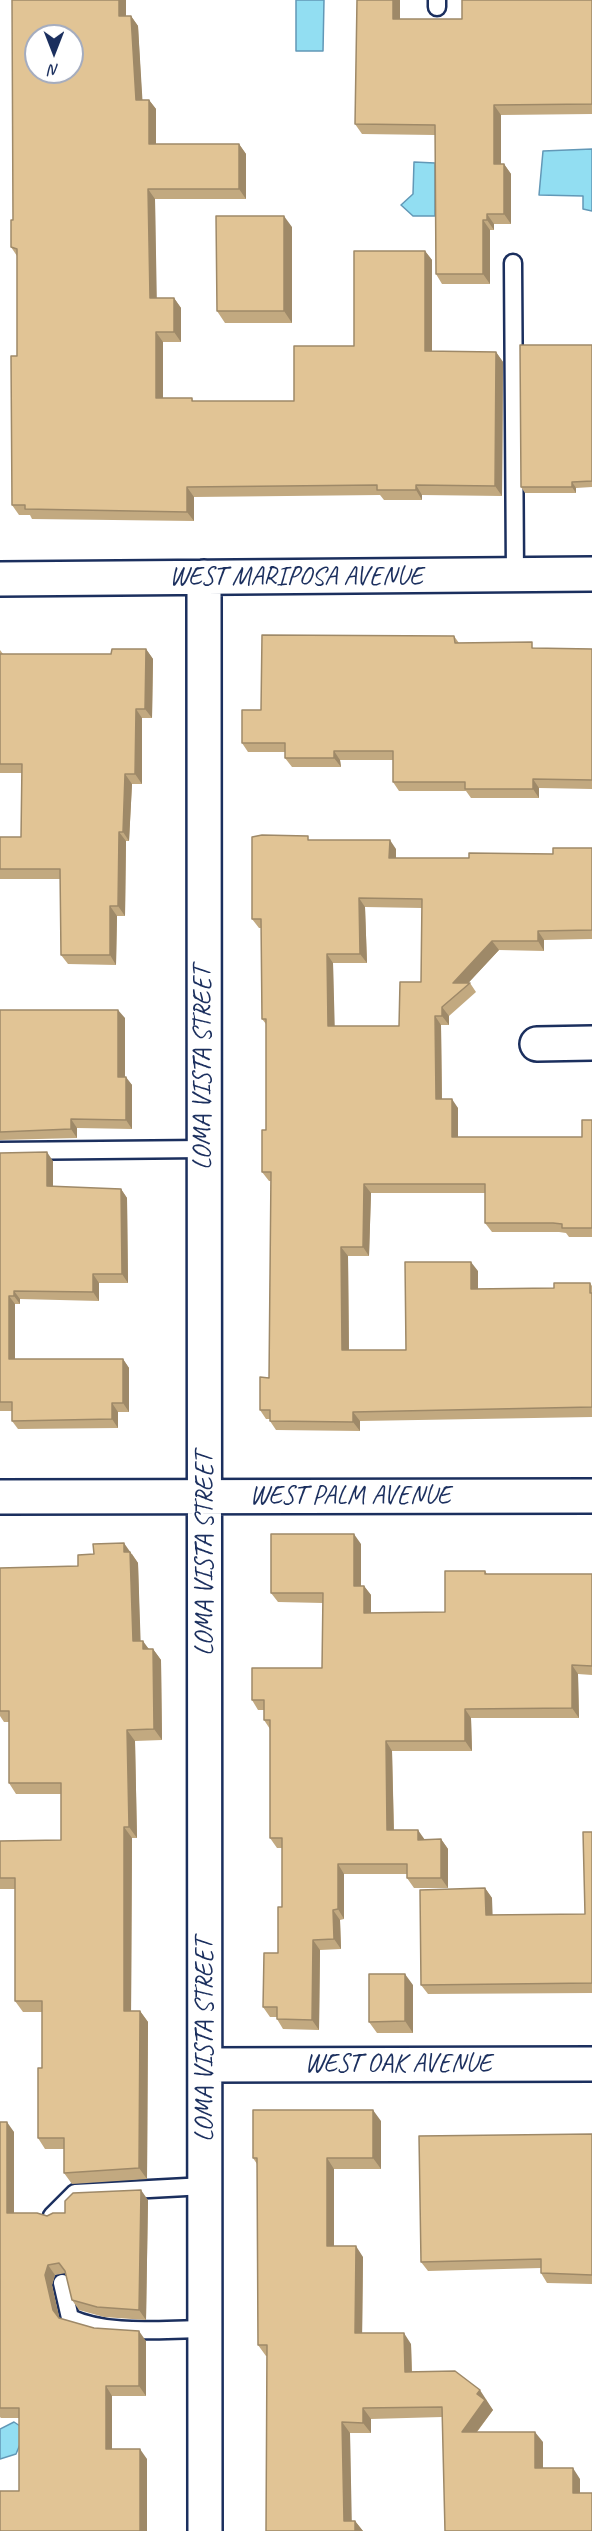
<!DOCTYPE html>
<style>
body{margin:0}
#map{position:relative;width:592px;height:2531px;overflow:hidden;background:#fff;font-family:Caveat,sans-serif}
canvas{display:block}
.north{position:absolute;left:24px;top:24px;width:60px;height:60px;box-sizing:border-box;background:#fff;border:2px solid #a4acbf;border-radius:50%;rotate:180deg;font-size:16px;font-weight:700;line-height:24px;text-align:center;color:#1b2f5e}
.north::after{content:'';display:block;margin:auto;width:21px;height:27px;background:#1b2f5e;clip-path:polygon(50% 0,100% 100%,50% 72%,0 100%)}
</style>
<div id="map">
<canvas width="592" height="2531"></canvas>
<div class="north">N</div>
</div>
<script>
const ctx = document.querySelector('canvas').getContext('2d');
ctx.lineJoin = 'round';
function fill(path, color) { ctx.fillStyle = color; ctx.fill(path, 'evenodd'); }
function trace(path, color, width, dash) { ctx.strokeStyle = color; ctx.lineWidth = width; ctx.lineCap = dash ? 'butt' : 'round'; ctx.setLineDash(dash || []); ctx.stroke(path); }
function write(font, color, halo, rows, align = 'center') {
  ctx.font = font + ' Caveat,sans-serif'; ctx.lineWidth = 5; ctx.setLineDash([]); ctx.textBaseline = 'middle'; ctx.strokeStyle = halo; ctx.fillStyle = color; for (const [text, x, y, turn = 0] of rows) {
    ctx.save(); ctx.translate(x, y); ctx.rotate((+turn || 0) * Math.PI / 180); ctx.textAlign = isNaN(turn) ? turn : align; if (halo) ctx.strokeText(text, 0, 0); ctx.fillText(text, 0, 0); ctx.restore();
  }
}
const water = new Path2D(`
 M296 0H324L323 51H296Z
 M592 149V211L583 209V196L539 195 543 151Z
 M414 162 435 163V216H413L401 205 413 194Z
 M14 2422 26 2430 16 2454 0 2459V2429Z`);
fill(water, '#92def2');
trace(water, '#6298b7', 1.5);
const service = new Path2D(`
 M437 7V0
 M513 263 515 575
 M0 1151 203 1149
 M52 2216 75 2193 205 2186
 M62 2283 70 2318C110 2336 161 2329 205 2329`);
const minor = new Path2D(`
 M204 577 205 2531
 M0 579 592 574
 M537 1044 592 1043
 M0 1497 592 1496
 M205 2065 592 2064`);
trace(service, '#1b2f5e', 21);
trace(minor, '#1b2f5e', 38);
trace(service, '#fff', 16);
trace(minor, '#fff', 33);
fill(new Path2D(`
 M126 0V16H131L138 26 142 100H149L156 109V144H239L246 154V199H155L156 298H174L181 308V342H163V398H192L193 401H294L354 346 425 251 432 260V351L496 352 503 362 502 496 422 495V500H384L380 495 194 497V521L32 519 30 515H19L12 505 17 356V256L11 247 13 220Z
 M400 0V19H462L592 0V114L501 115V164H504L511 174V224H494V230H490V284H442L436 274 435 135 362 134 355 124Z
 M292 227V323H225L217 311Z
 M592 345V487L576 488V493H525L521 487Z
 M454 636 459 643 536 648 592 649V789L539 788V798H471L466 791H399L393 782V760H340L341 767H292L285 758V752H248L242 743 261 710Z
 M146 649 153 659 152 718H142V784H132L129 841H126L125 916H117L116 965 68 964 61 955 60 879H0V837H21L22 773H0V650L3 654H111Z
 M311 840 396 849V858H469L553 854 592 848V939L544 940V951L499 950 468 983H470L476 992 449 1016V1025H441L442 1099 458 1108V1137H582L592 1120V1237H569L566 1233 559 1232H492L485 1223V1193H371L369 1256H348L349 1350H406L478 1271V1289L554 1288 590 1283 592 1286V1417L360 1421V1431L276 1430 270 1421V1419H266L260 1410 269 1378 271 1181H269L262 1172 266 1130V1024L262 1019 261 928H259L252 919ZM365 907 422 908 421 982 399 1026H334L333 963H367Z
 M0 1010 125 1018V1077L132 1085V1129L77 1128V1138L0 1140Z
 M0 1153 53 1161V1187L121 1189 127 1198 128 1283H99V1301L20 1299V1304H15V1359H123L129 1368V1412H118V1428L18 1429 12 1421V1411H0Z
 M361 1544V1586H364L371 1595V1613L445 1612 485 1571 487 1574H592V1675L578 1674 579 1718H471L472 1751H392L394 1830 425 1840 441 1839 448 1849V1888H414L407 1878V1874H344V1919L340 1920 341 1949 320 1950 319 2030 283 2029 277 2019V2017H270L263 2007 278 1953 282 1907V1848H277L270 1838V1729L264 1720V1710H258L252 1700 322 1668 323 1603 278 1602 271 1593Z
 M132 1554 138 1563 140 1641 149 1649H153L161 1660 162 1740 135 1741 137 1838H132L131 2011H140L148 2022 147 2179 72 2184 64 2173V2149H45L38 2138 42 2068V2012H23L15 2001V1889H0V1841L61 1840V1794H16L9 1783V1722H4L0 1716V1568L78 1566Z
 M592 1832V1993L428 1994 421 1985 485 1888 492 1898V1915L585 1914Z
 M413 1985V2033H377L369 2022Z
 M381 2121V2169H334V2246L363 2257 362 2333 411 2344 412 2372 487 2400 486 2401 493 2410 477 2432 543 2442V2468L580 2479V2493L592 2531 442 2417 371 2419V2433H350L351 2521H355L363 2531H266L267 2356H266L258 2345 257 2164 253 2158Z
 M0 2122 14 2132V2213L47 2216 148 2200 146 2320 104 2317 79 2310 72 2300 66 2273 55 2275 52 2285 59 2318 94 2328 146 2341V2396H112V2449L147 2459V2531H0L19 2491V2418H1L0 2417Z
 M592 2134V2284L547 2283 541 2273V2268L428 2271 421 2262Z`), '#c2a980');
fill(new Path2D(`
 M119 0H126V26L119 16Z
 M393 0H400V29L393 19Z
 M131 16 138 26 143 109 136 100Z
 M149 100 156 109V154L149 144Z
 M494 105 501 115V174L494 164Z
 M239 144 246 154V199L239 189Z
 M504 164 511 174V224L504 214Z
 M148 189 155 199 157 308 150 298Z
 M487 214 494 224V230L487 220Z
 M284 216 292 227V323L284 311Z
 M483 220 490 230V284L483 274Z
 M425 251 432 260V361L425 351Z
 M174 298 181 308V342L174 332Z
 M156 332 163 342V408L156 398Z
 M496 352 503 362 502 496 495 486Z
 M572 482 576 488V493L572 487Z
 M416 485 422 495V500L416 490Z
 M187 487 194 497V521L187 512Z
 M146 649 153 659 152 718 145 709Z
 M136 709 142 718V784L135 774Z
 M334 751 340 760 341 767 334 758Z
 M125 774 132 784 129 841 123 832Z
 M533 779 539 788V798L533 789Z
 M119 832 126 841 125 916 118 906Z
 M390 840 396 849V867L389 858Z
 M359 898 365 907 367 963 360 954Z
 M110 906 117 916 116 965 110 955Z
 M538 931 544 940V951L538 941Z
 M492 941 499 950 460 992 453 983Z
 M327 954 333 963 335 1035 328 1026Z
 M442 1007 449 1016V1025L442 1016Z
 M118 1010 125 1018V1085L118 1077Z
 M435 1016 441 1025 442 1108 436 1099Z
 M126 1077 132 1085V1129L126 1120Z
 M452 1099 458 1108V1146L452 1137Z
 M71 1119 77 1128V1138L71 1129Z
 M47 1152 53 1161V1195L47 1186Z
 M364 1184 371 1193 369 1256 363 1247Z
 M121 1189 127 1198 128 1283 122 1274Z
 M341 1247 348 1256 349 1360 342 1350Z
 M471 1262 478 1271V1298L471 1289Z
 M93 1274 99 1283V1301L93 1292Z
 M14 1291 20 1299V1304L14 1296Z
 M9 1296 15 1304V1368L9 1359Z
 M123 1359 129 1368V1412L123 1403Z
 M112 1403 118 1412V1428L112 1419Z
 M353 1412 360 1421V1431L353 1422Z
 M354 1534 361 1544V1595L354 1586Z
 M124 1543 138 1563 141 1652 133 1641 124 1552Z
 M364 1586 371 1595V1623L364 1613Z
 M143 1641 151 1652 143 1649Z
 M153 1649 161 1660 162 1740 154 1729Z
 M572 1665 578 1674 579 1718 572 1708Z
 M465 1709 471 1718 472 1751 465 1741Z
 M127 1730 135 1741 137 1838 129 1827Z
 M386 1741 392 1751 394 1840 387 1830Z
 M124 1827 132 1838 131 2022 124 2011Z
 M418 1830 425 1840H418Z
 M441 1839 448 1849V1888L441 1878Z
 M338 1864 344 1874V1919L338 1909Z
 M485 1888 492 1898 493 1925 486 1915Z
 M333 1910 340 1920 341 1949 334 1939Z
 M313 1940 320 1950 319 2030 312 2020Z
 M405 1974 413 1985V2033L405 2021Z
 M140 2011 148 2022 147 2179 139 2168Z
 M373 2110 381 2121V2169L373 2158Z
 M7 2122 14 2132V2223L7 2213Z
 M327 2158 334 2169V2257L327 2246Z
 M141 2190 148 2200 146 2320 139 2310Z
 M356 2246 363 2257 362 2344 355 2333Z
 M48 2265 55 2275 52 2285 60 2320 53 2310 45 2275Z
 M139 2331 146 2341V2396L139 2386Z
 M404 2333 411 2344 412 2382 405 2372Z
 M106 2386 112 2396V2459L106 2449Z
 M480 2390 493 2410 469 2442 462 2432 477 2394Z
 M363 2408 371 2419V2433L363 2423Z
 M342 2422 350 2433 352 2531 344 2521Z
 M535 2432 543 2442V2479L535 2468Z
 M140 2449 147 2459V2531H140Z
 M573 2468 580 2479V2503L573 2493Z
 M355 2521 363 2531H355Z`), '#9e8968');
const building = new Path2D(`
 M12 0H119V16H131L136 100H149V144H239V189H148L150 298H174V332H156V398H192V401H294V346H354V251H425V351L496 352 495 486 416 485V490H377V485L187 487V512L25 509V505H12L11 356H17V249L11 247V220H13ZM36 36H72V72H36Z
 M357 0H393V19H462V0H592V104L494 105V164H504V214H487V220H483V274H436L435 125 355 124Z
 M216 216H284V311H217Z
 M520 345H592V481L572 482V487H521Z
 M262 635 454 636 455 643 532 642V648L592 649V780L533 779V789H465V782H393V751H334V758H285V743H242V710H261Z
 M112 649H146L145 709H136L135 774H125L123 832H119L118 906H110V955H61L60 869H0V837H21L22 764H0V654H111Z
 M262 835 308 836V840H390L389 858H469V853L553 854V848H592V930L538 931V941H492L453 983H470L442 1007V1016H435L436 1099H452V1137H582V1120H592V1228H562V1224L553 1223H485V1184H364L363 1247H341L342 1350H406L405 1262H471V1289L554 1288V1283H590V1293H592V1407L353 1412V1422L270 1421V1410H260V1377L269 1378 271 1172H262V1130H266V1019H262L261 919H252V837ZM359 898 422 899 421 982H400L399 1026H328L327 954H360Z
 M0 1010H118V1077H126V1120L71 1119V1129L0 1132Z
 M47 1152V1186L121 1189 122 1274H93V1292L14 1291V1296H9V1359H123V1403H112V1419L12 1421V1402H0V1153Z
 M271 1534H354V1586H364V1613L445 1612V1571H485V1574H592V1666L572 1665V1708L465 1709V1741H386L387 1830H418V1840L441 1839V1878H407V1864H338V1909L333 1910 334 1939 313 1940 312 2020 277 2019V2007H263L264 1953H278V1907H282V1838H270V1720H264V1700H252V1668H322L323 1593H271Z
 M124 1543V1552H130L133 1641H143V1649H153L154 1729 127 1730 129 1827H124V2011H140L139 2168 64 2173V2138H38V2068H42V2001H15V1878H0V1841L61 1840V1783H9V1711H0V1568L78 1566V1555L94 1554 93 1544Z
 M583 1832H592V1983L421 1985 420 1890 485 1888 486 1915 585 1914Z
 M369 1974H405V2021L369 2022Z
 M253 2110H373V2158H327V2246H356L355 2333H404L405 2372 455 2371 480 2390 477 2394 485 2400 462 2432H535V2468H573V2493H592V2531H445L442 2407 363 2408V2423L342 2422 344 2521H355V2531H266L267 2345H258L257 2158H253Z
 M0 2122H7V2213H37L47 2216 53 2213H65V2201L73 2193 141 2190 139 2310 97 2307 72 2300 65 2271 59 2263 48 2265 45 2275 53 2310 59 2318 94 2328 139 2331V2386H106V2449H140V2531H0V2491H19V2408H0Z
 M592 2134V2275L541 2273V2259L421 2262 419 2136Z`);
fill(building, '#e1c495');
trace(building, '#9e8968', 1.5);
write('26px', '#1b2f5e', '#fff', [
 ["WEST MARIPOSA AVENUE",296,577],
 ["LOMA VISTA STREET",203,1068,-90],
 ["WEST PALM AVENUE",350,1496],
 ["LOMA VISTA STREET",205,1554,-90],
 ["LOMA VISTA STREET",205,2040,-90],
 ["WEST OAK AVENUE",398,2064]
]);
</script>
